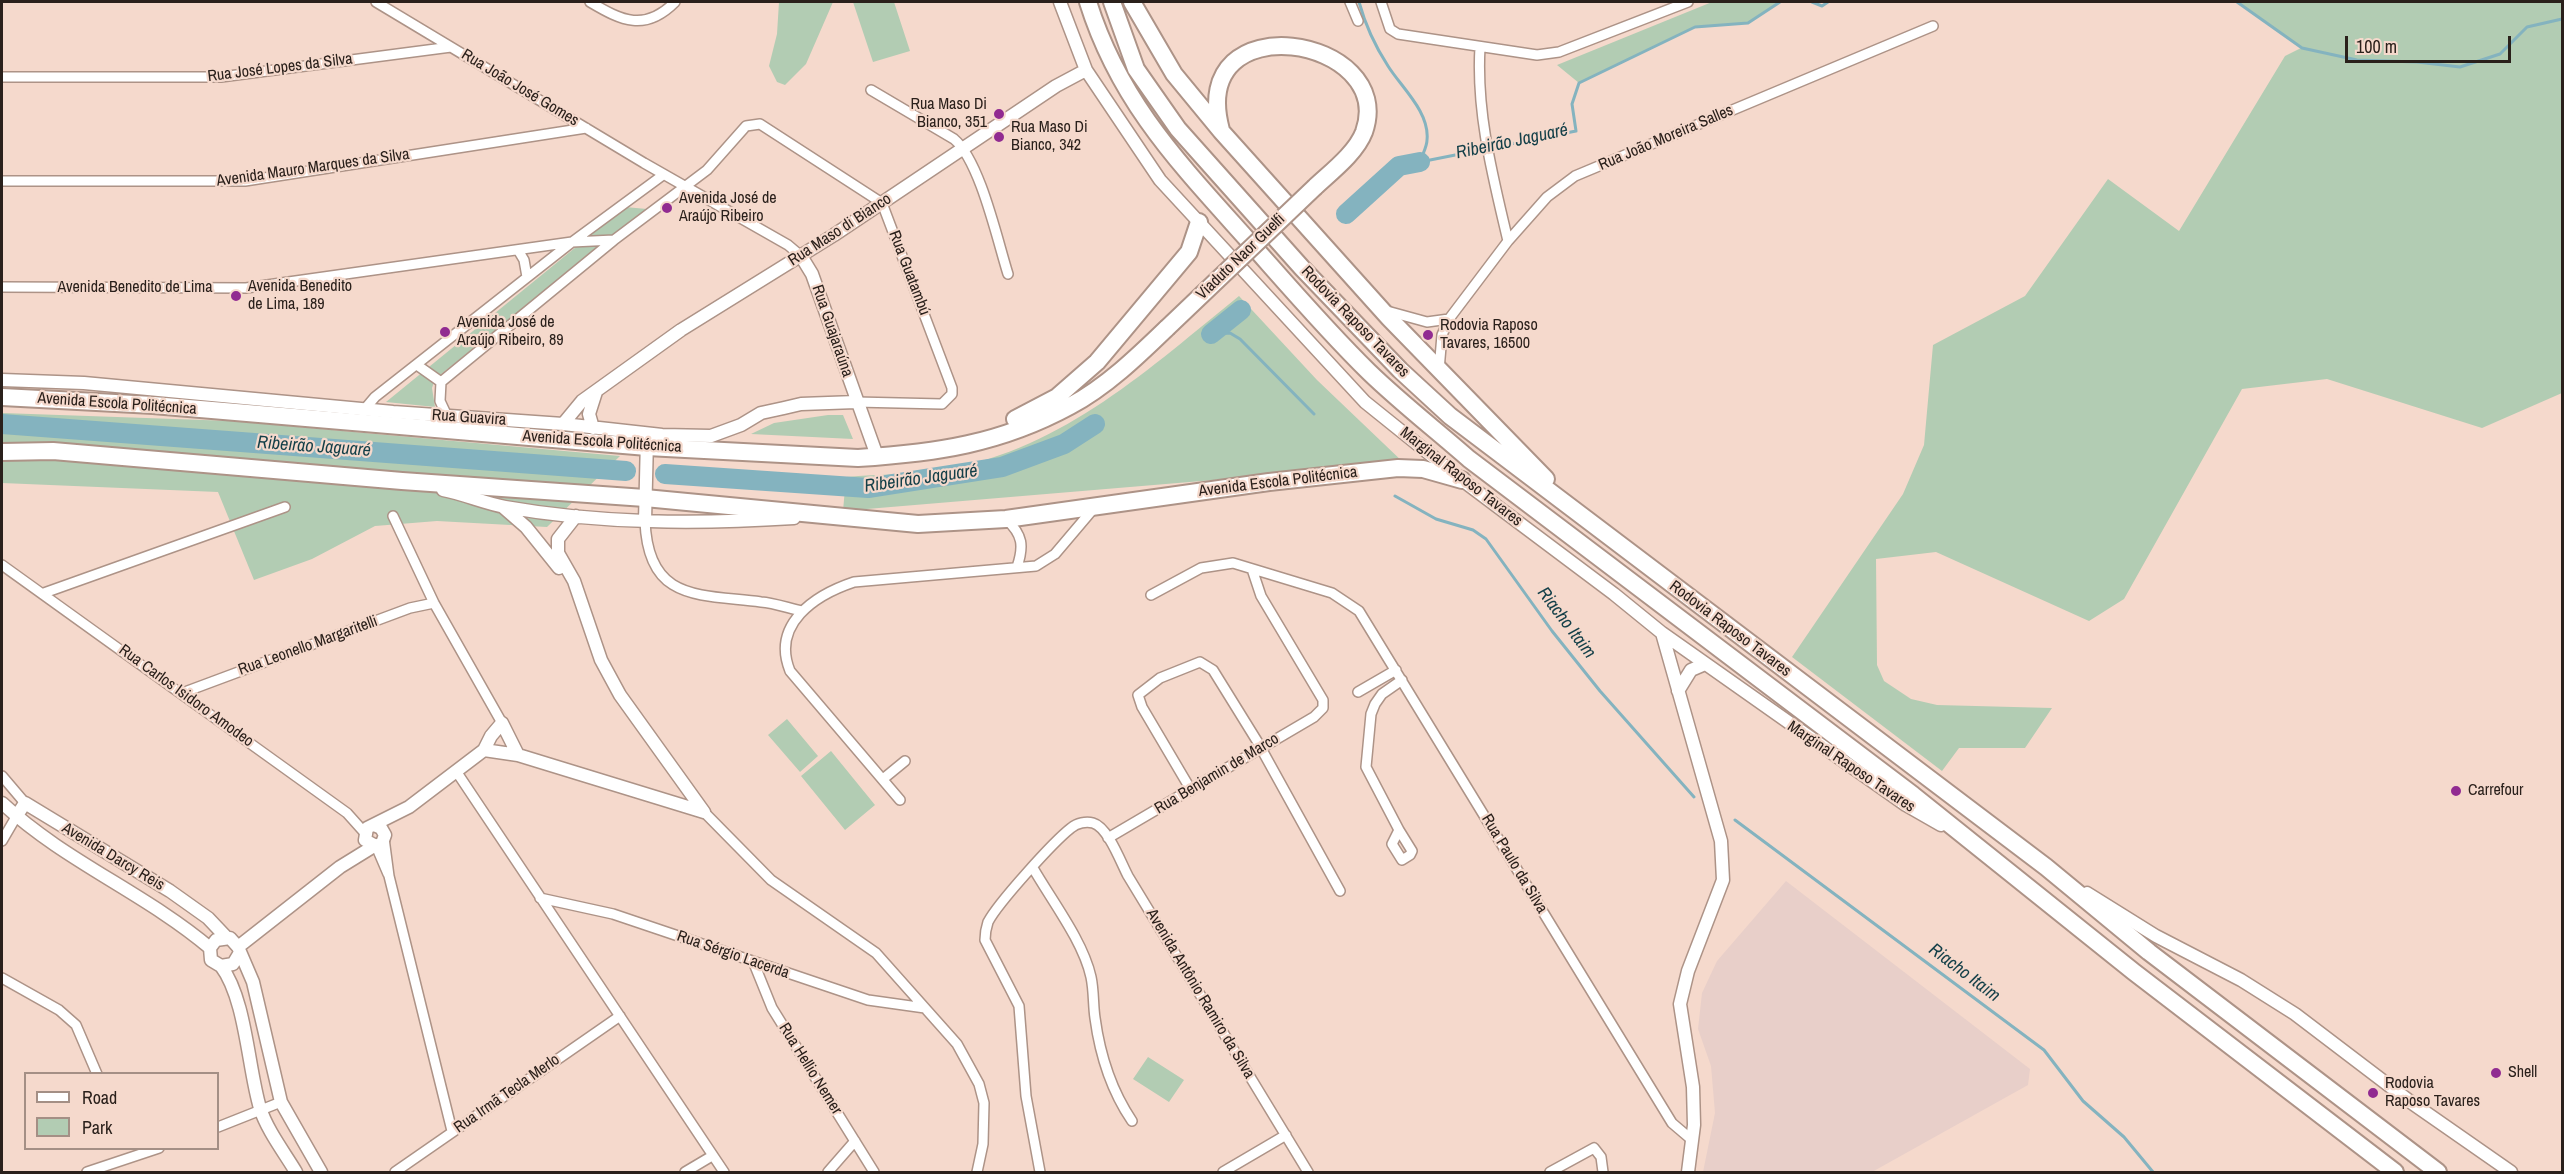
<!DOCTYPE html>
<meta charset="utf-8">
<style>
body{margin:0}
#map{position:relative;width:2564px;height:1174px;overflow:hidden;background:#f5d9cc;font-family:"Archivo Narrow",sans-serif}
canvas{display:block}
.frame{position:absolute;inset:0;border:3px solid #2a201b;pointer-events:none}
.legend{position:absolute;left:24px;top:1072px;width:195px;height:78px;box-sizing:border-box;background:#f5d9cc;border:2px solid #a48f85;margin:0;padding:8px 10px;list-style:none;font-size:18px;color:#2a201b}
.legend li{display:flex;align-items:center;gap:12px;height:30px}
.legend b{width:30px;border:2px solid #a48f85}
.scale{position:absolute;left:2345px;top:36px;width:166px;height:27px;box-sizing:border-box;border:3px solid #2a201b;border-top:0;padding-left:8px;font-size:18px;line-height:21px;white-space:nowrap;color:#2a201b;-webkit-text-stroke:4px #f5d9cc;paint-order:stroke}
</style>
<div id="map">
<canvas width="2564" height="1174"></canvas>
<div class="frame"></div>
<ul class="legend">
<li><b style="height:8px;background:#fff"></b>Road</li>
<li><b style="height:16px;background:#b2ccb3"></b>Park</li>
</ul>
<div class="scale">100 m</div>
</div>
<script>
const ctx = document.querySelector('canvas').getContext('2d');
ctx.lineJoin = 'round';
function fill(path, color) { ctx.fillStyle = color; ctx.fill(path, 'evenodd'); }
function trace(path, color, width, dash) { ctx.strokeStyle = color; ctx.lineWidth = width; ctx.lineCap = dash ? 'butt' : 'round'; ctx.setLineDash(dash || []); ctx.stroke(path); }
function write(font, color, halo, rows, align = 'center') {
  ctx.font = font + ' "Archivo Narrow",sans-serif'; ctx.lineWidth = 4.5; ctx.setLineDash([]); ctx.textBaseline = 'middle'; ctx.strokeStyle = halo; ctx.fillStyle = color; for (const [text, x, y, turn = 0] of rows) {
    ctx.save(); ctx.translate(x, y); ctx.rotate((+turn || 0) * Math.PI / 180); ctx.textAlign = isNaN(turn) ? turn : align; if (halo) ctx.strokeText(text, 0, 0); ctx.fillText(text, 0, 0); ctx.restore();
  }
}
fill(new Path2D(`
 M1786 881 2030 1069 2028 1085 1872 1172H1703L1715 1113 1711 1066 1698 1029 1702 993 1717 961Z`), '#e8cfc9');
fill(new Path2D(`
 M779 2H833L806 64 785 85 777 82 769 66 777 34Z
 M853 2H894L910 51 873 62Z
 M1712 2H1780L1748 23 1695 27 1579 83 1557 65Z
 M2237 2H2562V393L2482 428 2327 379 2242 389 2124 599 2089 621 1936 552 1876 559 1877 665 1884 681 1911 699 1937 705 2052 708 2025 748H1959L1942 771 1792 657 1903 494 1924 445 1933 345 2025 296 2108 179 2179 231 2285 56 2301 48Z
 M625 207 647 209 435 379 432 388 435 407 386 402Z
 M1239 296 1317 380 1405 464 843 511 846 477C879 474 915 475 947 469 1063 449 1151 367 1239 296Z
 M2 413 232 421 620 456 547 527 437 521 375 526 312 559 254 580 218 492 2 483Z
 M828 415H843L853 439 751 434 774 423Z
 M787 719 818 756 800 772 768 735Z
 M831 751 875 805 845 830 801 776Z
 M1148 1057 1184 1080 1169 1102 1133 1079Z`), '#b2ccb3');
trace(new Path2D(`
 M1359 2C1365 24 1375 46 1388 66 1401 87 1430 112 1427 140 1427 147 1422 155 1420 162L1576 131 1572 104 1579 83 1695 27 1748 23 1780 2
 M1812 2 1822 6 1828 2
 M2237 2 2302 48 2357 60 2417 62 2460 67 2500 54 2527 27 2562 19
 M1211 334 1230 333 1240 339 1314 414
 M1395 496 1436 519 1473 530 1486 539 1552 631 1600 691 1694 797
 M1735 820 2044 1050 2083 1101 2124 1137 2153 1172`), '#84b3bf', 3);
trace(new Path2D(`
 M1346 214 1399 166 1420 162
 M1211 334 1241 310
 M2 424 626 471
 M665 474 868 488 1002 467 1064 444 1095 424`), '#84b3bf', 20);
const street = new Path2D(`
 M376 2 644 163 788 245 801 256
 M590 2C622 21 645 32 675 2
 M1350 2 1358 21
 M1381 2 1390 29 1398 34 1537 55 1559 52 1688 2
 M1480 47C1476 113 1493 177 1508 241
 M2 77H221L451 47
 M871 90 954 139C980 161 997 239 1008 274
 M2 181H245L586 128
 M518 250 524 260 527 277
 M2 287 246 288 572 242 614 240
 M1387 311 1427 322 1449 319
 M417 365 441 382
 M1439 370 1442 335 1449 319 1508 241 1547 197 1575 176 1933 26
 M364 410 375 397 572 242 663 175
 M447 416 440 401 441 382 614 240 707 170 746 126 760 124 882 203 952 388V394L942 404 856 402
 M393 516 434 603 502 723
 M1006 519C1023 535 1024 546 1017 567
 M645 521C648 602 699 594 761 602 774 603 788 608 802 611
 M2 565 347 813 364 832
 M44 593 285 507
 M1151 595 1201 568 1233 563 1332 593 1359 611 1672 1123 1692 1140
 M1358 692 1396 670
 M182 693 410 608 434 603
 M456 771 724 1172
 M2 776 25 803
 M883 779 905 761
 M1191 790 1142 707 1138 695 1160 678 1200 662 1213 670 1257 741 1340 891
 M900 800 790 671C771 624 815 595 854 582L1036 566 1055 554 1094 508
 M704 812 771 880 876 953 957 1044 979 1084 984 1103 983 1144 977 1172
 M1399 830 1412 851 1410 855 1402 860 1392 844 1399 830 1366 767 1371 714 1375 704 1382 694 1402 680
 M384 838 389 876 452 1131
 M1108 838 1314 717 1323 708V700L1261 596 1252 569
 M2 841 16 817
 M376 846 388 874
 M1033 868C1052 901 1083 941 1091 977 1094 991 1093 1005 1095 1018 1100 1055 1111 1090 1132 1121
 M540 898 613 914 868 1000 925 1008
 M753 961 772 1008 874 1172
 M2 978 59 1010 76 1025 97 1074
 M218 1127 281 1102
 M87 1172 159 1148
 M395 1172 620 1016
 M685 1172 712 1156
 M828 1172 855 1141
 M1040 1172 1026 1096 1019 1006 985 940C985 934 986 928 988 922 998 903 1053 842 1071 828 1077 823 1086 821 1093 823 1108 827 1121 863 1128 876L1308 1172
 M1223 1172 1286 1135
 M1550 1172 1594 1148 1601 1157 1603 1172`);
const secondary = new Path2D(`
 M1060 2 1086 70 1160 180 1365 402 1462 480 1614 594 1662 633 1906 805 1941 825
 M801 256 812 274 877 456
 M2 380 84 383 393 412 563 424 662 435 711 436 741 425 761 413 784 408 801 404 856 402
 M563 424 582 401 681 330 834 235 1056 86 1086 70
 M593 428 589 414 596 392
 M443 490C464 494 484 503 505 507 601 524 698 524 794 518
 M503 507 526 527 559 568
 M576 516 558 539V553L574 581 601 660 620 695 704 812
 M645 521 647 439
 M1662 633 1721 841 1723 880 1688 971 1680 1004 1693 1087 1694 1125 1688 1172
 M1678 691 1691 670 1705 664
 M484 750 518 755
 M2 803C64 861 145 893 210 948
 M16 817 25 803 170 891 208 918 226 937
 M374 825 381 828 385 835 382 843 376 846 365 840 367 828 409 807 484 750 491 736 502 723 518 755 704 812
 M2087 893 2156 936 2241 980 2295 1014 2412 1103 2511 1172
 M238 947 340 867 374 846
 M239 954 233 964 221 966 211 960 210 948 216 940 230 938 238 947 253 982 281 1102 321 1172
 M221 966C246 999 248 1068 260 1108 267 1130 284 1152 296 1172`);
const highway = new Path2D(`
 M1088 2C1119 101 1178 162 1246 238 1286 283 1326 330 1369 372 1401 403 1436 430 1469 459L1913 795 2134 972 2395 1172
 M1112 2 1136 69 1178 129 1302 268 1400 370 1450 416 2046 867 2149 952 2438 1172
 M1132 2 1174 74 1221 131 1389 318 1546 479
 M1221 130C1186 1 1398 36 1364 132 1356 153 1331 172 1315 187
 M2 397 153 405 647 447 858 458C936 453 1000 444 1070 406 1106 387 1138 356 1167 328
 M1015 419 1057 397 1097 362 1189 252 1199 222
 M2 452 53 451 402 481 645 498 918 524 1006 519 1269 482 1398 468 1423 469 1462 480`);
trace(street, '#ad9387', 12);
trace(secondary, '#ad9387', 15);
trace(highway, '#ad9387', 20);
trace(street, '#fff', 9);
trace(secondary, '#fff', 12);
trace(highway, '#fff', 16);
const highwayBridge = new Path2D(`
 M1167 328 1315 187`);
trace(highwayBridge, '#ad9387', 20, []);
trace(highwayBridge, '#fff', 16);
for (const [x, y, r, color] of [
 [999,114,6,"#912b91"],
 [999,137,6,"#912b91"],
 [667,208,6,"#912b91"],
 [236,296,6,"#912b91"],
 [445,332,6,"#912b91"],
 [1428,335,6,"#912b91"],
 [2456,791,6,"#912b91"],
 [2496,1073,6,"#912b91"],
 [2373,1093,6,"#912b91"]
]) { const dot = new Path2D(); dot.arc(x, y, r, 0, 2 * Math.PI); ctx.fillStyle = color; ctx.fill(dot); trace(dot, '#f5d9cc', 2); }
write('16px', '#2a201b', '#f5d9cc', [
 ["Rua José Lopes da Silva",280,68,-7],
 ["Rua João José Gomes",520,88,31],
 ["Rua João Moreira Salles",1666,138,-23],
 ["Avenida Mauro Marques da Silva",313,168,-8],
 ["Rua Maso di Bianco",840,230,-33],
 ["Viaduto Naor Guelfi",1241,257,-44],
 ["Rua Guatambú",909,273,69],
 ["Avenida Benedito de Lima",135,288],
 ["Rodovia Raposo Tavares",1355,322,46],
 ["Rua Guajaraúna",832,331,71],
 ["Avenida Escola Politécnica",117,404,4],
 ["Rua Guavira",469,418,4],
 ["Avenida Escola Politécnica",602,442,4],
 ["Marginal Raposo Tavares",1461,477,38],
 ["Avenida Escola Politécnica",1278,482,-7],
 ["Rodovia Raposo Tavares",1730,629,37],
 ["Rua Leonello Margaritelli",308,646,-20],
 ["Rua Carlos Isidoro Amodeo",186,696,36],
 ["Marginal Raposo Tavares",1851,767,34],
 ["Rua Benjamin de Marco",1217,774,-31],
 ["Avenida Darcy Reis",113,857,31],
 ["Rua Paulo da Silva",1514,864,59],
 ["Rua Sérgio Lacerda",733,955,19],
 ["Avenida Antônio Ramiro da Silva",1200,994,59],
 ["Rua Hellio Nemer",810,1069,58],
 ["Rua Irmã Tecla Merlo",507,1094,-35]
]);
write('16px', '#2a201b', '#f5d9cc', [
 ["Rua Maso Di",987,105,"right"],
 ["Bianco, 351",987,123,"right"],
 ["Rua Maso Di",1011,128],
 ["Bianco, 342",1011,146],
 ["Avenida José de",679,199],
 ["Araújo Ribeiro",679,217],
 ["Avenida Benedito",248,287],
 ["de Lima, 189",248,305],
 ["Avenida José de",457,323],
 ["Araújo Ribeiro, 89",457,341],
 ["Rodovia Raposo",1440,326],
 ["Tavares, 16500",1440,344],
 ["Carrefour",2468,791],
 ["Shell",2508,1073],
 ["Rodovia",2385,1084],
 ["Raposo Tavares",2385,1102]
], 'left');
write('italic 18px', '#133f48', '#f5d9cc', [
 ["Ribeirão Jaguaré",1512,142,-12],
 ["Ribeirão Jaguaré",314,447,4],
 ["Ribeirão Jaguaré",921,479,-8],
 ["Riacho Itaim",1566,623,53],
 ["Riacho Itaim",1964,973,37]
]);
</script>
